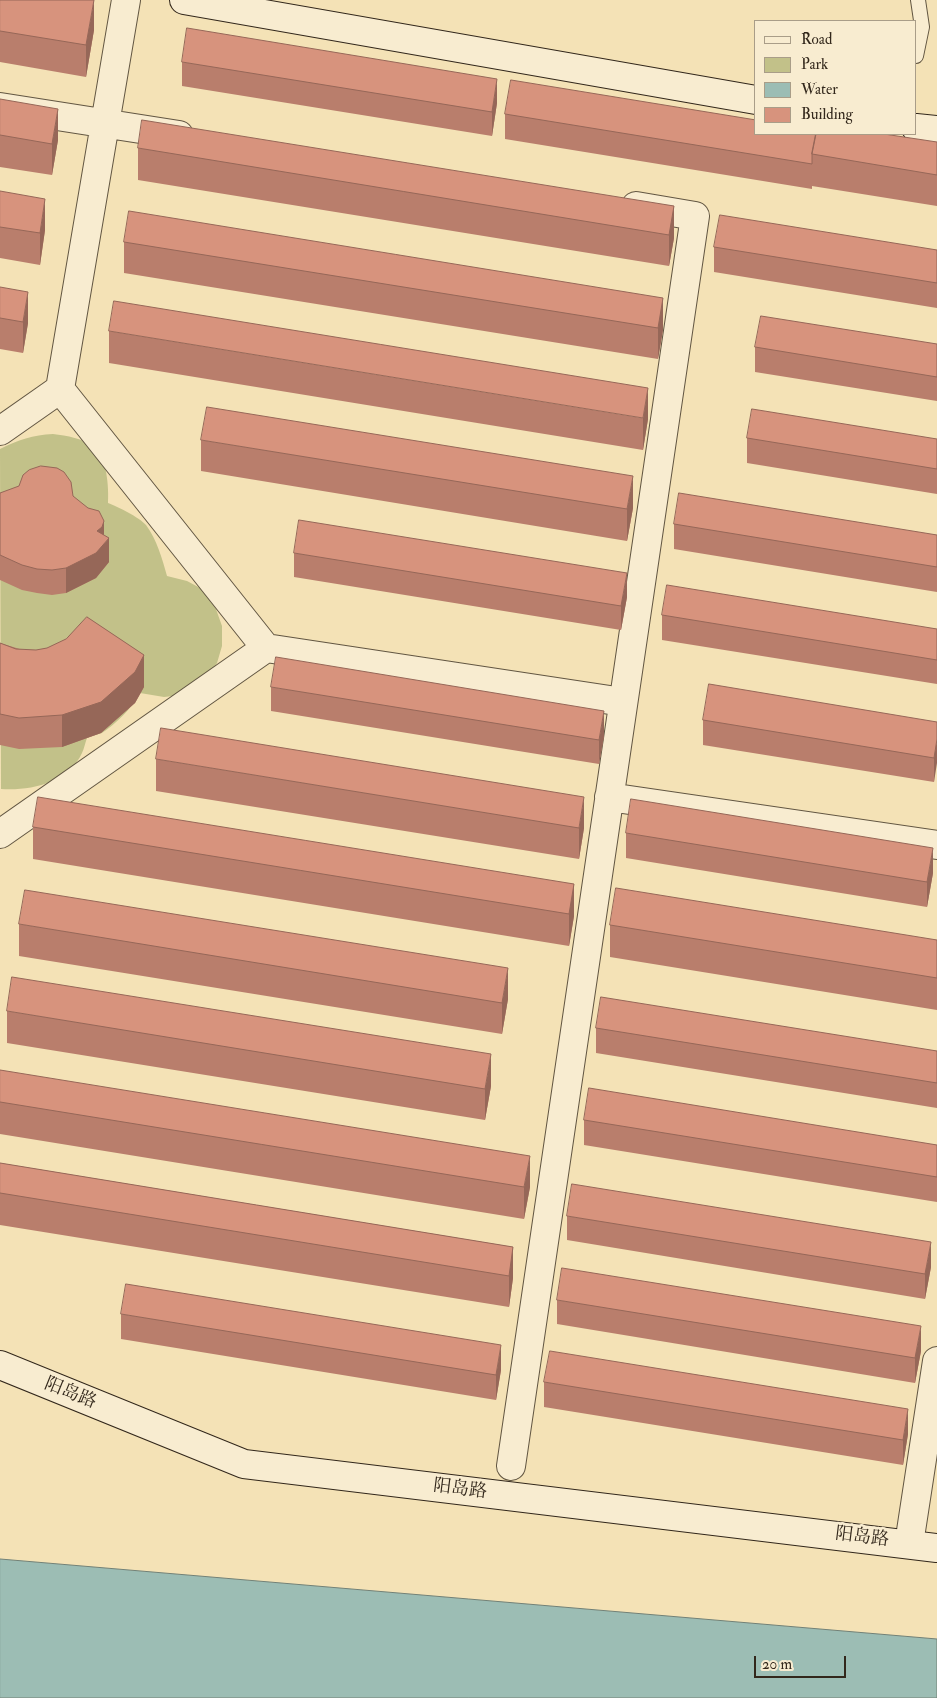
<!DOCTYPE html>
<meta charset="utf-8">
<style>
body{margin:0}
#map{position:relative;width:937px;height:1698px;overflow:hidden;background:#f4e2b6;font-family:"IM FELL Double Pica",serif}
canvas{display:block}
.legend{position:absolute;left:754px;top:20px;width:162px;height:115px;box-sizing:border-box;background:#f8ecd0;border:1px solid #a99d88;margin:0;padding:6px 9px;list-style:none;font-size:15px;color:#32271b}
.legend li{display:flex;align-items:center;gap:10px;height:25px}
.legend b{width:25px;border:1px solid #a99d88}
.scale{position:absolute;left:754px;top:1656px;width:92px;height:22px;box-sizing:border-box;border:2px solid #32271b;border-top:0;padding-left:6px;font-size:15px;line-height:18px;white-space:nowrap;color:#32271b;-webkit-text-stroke:4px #f8ecd0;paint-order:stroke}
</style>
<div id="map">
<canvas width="937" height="1698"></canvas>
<ul class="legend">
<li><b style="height:6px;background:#f8ecd0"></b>Road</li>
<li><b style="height:14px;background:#c2c189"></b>Park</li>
<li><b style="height:14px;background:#9cbdb4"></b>Water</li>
<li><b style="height:14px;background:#d7937d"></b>Building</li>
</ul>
<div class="scale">20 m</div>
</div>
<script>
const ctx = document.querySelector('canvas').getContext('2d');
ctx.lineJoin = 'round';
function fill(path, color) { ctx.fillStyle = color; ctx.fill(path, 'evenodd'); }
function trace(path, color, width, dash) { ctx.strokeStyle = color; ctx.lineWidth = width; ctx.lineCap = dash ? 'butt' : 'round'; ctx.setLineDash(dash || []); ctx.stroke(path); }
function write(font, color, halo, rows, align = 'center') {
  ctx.font = font + ' "IM FELL Double Pica","Noto Serif SC",serif'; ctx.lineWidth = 5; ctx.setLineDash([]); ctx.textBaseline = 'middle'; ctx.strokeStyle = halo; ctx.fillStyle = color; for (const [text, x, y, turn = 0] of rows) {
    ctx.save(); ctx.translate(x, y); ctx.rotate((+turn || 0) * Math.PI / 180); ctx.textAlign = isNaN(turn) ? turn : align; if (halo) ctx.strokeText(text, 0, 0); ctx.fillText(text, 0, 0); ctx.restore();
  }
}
fill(new Path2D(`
 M53 434C67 436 83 438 94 447 107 456 109 488 108 503 118 507 139 517 146 525 157 540 162 558 167 576L187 581 202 589 212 598 222 626V646L217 663 208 677 182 695 164 697 140 693C132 708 116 724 102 733 97 735 91 736 87 738 85 743 84 749 82 753 68 783 31 791 1 789L0 449C18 440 33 435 53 434Z`), '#c2c189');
const water = new Path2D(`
 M0 1559 937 1639V1698H0Z`);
fill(water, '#9cbdb4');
trace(water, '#728177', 1);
const service = new Path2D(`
 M916 56 922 27 918 0`);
const minor = new Path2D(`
 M0 107 179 135
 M0 431 60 389 126 0
 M266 648 623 702
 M609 797 937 845
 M0 834 266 648 60 389
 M511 1466 695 216 636 206
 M909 1544 937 1361`);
const secondary = new Path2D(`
 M184 0 756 100
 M916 128 937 130
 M0 1365 244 1464 937 1548`);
trace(service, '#625642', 16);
trace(minor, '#625642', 30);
trace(secondary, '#32271b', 30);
trace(service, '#f8ecd0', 14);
trace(minor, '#f8ecd0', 28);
trace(secondary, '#f8ecd0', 28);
fill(new Path2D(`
 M0 0 94 30 86 77 0 62Z
 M182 62 497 103 492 136 182 86Z
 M0 99 58 140 52 175 0 167Z
 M505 114 756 134 937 142V206L812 186V189L505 139Z
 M138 148 674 206V238L669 266 138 180Z
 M0 191 45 230 40 265 0 258Z
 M124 242 663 298V330L658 359 124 273Z
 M714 247 937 250V308L714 272Z
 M0 287 28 323 23 353 0 349Z
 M109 331 648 419 643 450 109 363Z
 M937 344V401L755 372V347Z
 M747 438 937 439V494L747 463Z
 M201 440 633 508 627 541 201 471Z
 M0 493 73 496 104 535 109 562 96 578 66 593 52 595 37 593 22 590 0 580Z
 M674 524 937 535V592L674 549Z
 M294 553 627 597 621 630 294 577Z
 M662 615 937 629V684L662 640Z
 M0 643 144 687 135 703 101 733 62 747 19 749 0 745Z
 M271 687 604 736 599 764 271 711Z
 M703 720 937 722 934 782 703 745Z
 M156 759 584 828 579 859 156 791Z
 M33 827 574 884V916L569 946 33 859Z
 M626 833 933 873 927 907 626 858Z
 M19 924 508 999 502 1034 19 956Z
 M610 925 937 940V1010L610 957Z
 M7 1011 491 1086 485 1120 7 1043Z
 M596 1028 937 1051V1108L596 1053Z
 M0 1070 530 1187 524 1219 0 1134Z
 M584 1120 937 1145V1202L584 1145Z
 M0 1163 513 1247V1278L509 1307 0 1225Z
 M567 1216 931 1267 925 1299 567 1240Z
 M557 1300 921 1351 915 1383 557 1324Z
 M121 1314 501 1370 496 1400 121 1339Z
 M544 1382 908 1434 903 1465 544 1407Z`), '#b97e6c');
fill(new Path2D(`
 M94 0V30L86 77V45Z
 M497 79V103L492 136V112Z
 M58 109V140L52 175V144Z
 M45 199V230L40 265V233Z
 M674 206V238L669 266V235Z
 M28 292V323L23 353V322Z
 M663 298V330L658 359V328Z
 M648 388V419L643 450V418Z
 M633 476V508L627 541V509Z
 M104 521V544L109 538V562L96 578 66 593V568Z
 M627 573V597L621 630V606Z
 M144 655V687L135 703 101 733 62 747V715Z
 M604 711V736L599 764V740Z
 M937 739V763L934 782V758Z
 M584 797V828L579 859V828Z
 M933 848V873L927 907V882Z
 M574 884V916L569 946V914Z
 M508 968V999L502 1034V1003Z
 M491 1054V1086L485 1120V1089Z
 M530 1156V1187L524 1219V1187Z
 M931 1242V1267L925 1299V1274Z
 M513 1247V1278L509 1307V1276Z
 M921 1326V1351L915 1383V1358Z
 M501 1345V1370L496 1400V1375Z
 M908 1409V1434L903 1465V1440Z`), '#966758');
const building = new Path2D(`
 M0 0H94L86 45 0 31Z
 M187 28 497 79 492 112 182 62Z
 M511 80 756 120V134H816L812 154V164L505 114Z
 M0 99 58 109 52 144 0 135Z
 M142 120 674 206 669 235 138 148Z
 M816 134H884L937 142V175L812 154Z
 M0 191 45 199 40 233 0 227Z
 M129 211 663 298 658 328 124 242Z
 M720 215 937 250V283L714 247Z
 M0 287 28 292 23 322 0 318Z
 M114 301 648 388 643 418 109 331Z
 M761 316 937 344V377L755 347Z
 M207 407 633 476 627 509 201 440Z
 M752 409 937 439V469L747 438Z
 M41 466 57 468 64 472 71 482 73 496 88 508 99 511 104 521 102 527 97 531 109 538 96 553 66 568 52 570 37 569 22 565 0 555V493L19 486 23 475 29 470Z
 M679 493 937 535V567L674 524Z
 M299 520 627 573 621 606 294 553Z
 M667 585 937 629V660L662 615Z
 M87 617 144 655 135 672 101 702 62 715 19 718 0 714V643L16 649 36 650 47 648 66 639Z
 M276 657 604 711 599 740 271 687Z
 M709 684 937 722V739L934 758 703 720Z
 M161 728 584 797 579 828 156 759Z
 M38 797 574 884 569 914 33 827Z
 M631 799 933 848 927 882 626 833Z
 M616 888 937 940V978L610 925Z
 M25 890 508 968 502 1003 19 924Z
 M12 977 491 1054 485 1089 7 1011Z
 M601 997 937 1051V1083L596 1028Z
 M0 1070 530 1156 524 1187 0 1102Z
 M589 1088 937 1145V1177L584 1120Z
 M0 1163 513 1247 509 1276 0 1193Z
 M572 1184 931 1242 925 1274 567 1216Z
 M562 1268 921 1326 915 1358 557 1300Z
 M126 1284 501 1345 496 1375 121 1314Z
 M550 1351 908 1409 903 1440 544 1382Z`);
fill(building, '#d7937d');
trace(building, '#966758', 1);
write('18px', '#32271b', '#f8ecd0', [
 ["阳岛路",70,1394,22],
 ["阳岛路",460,1490,7],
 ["阳岛路",862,1538,7]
]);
</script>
